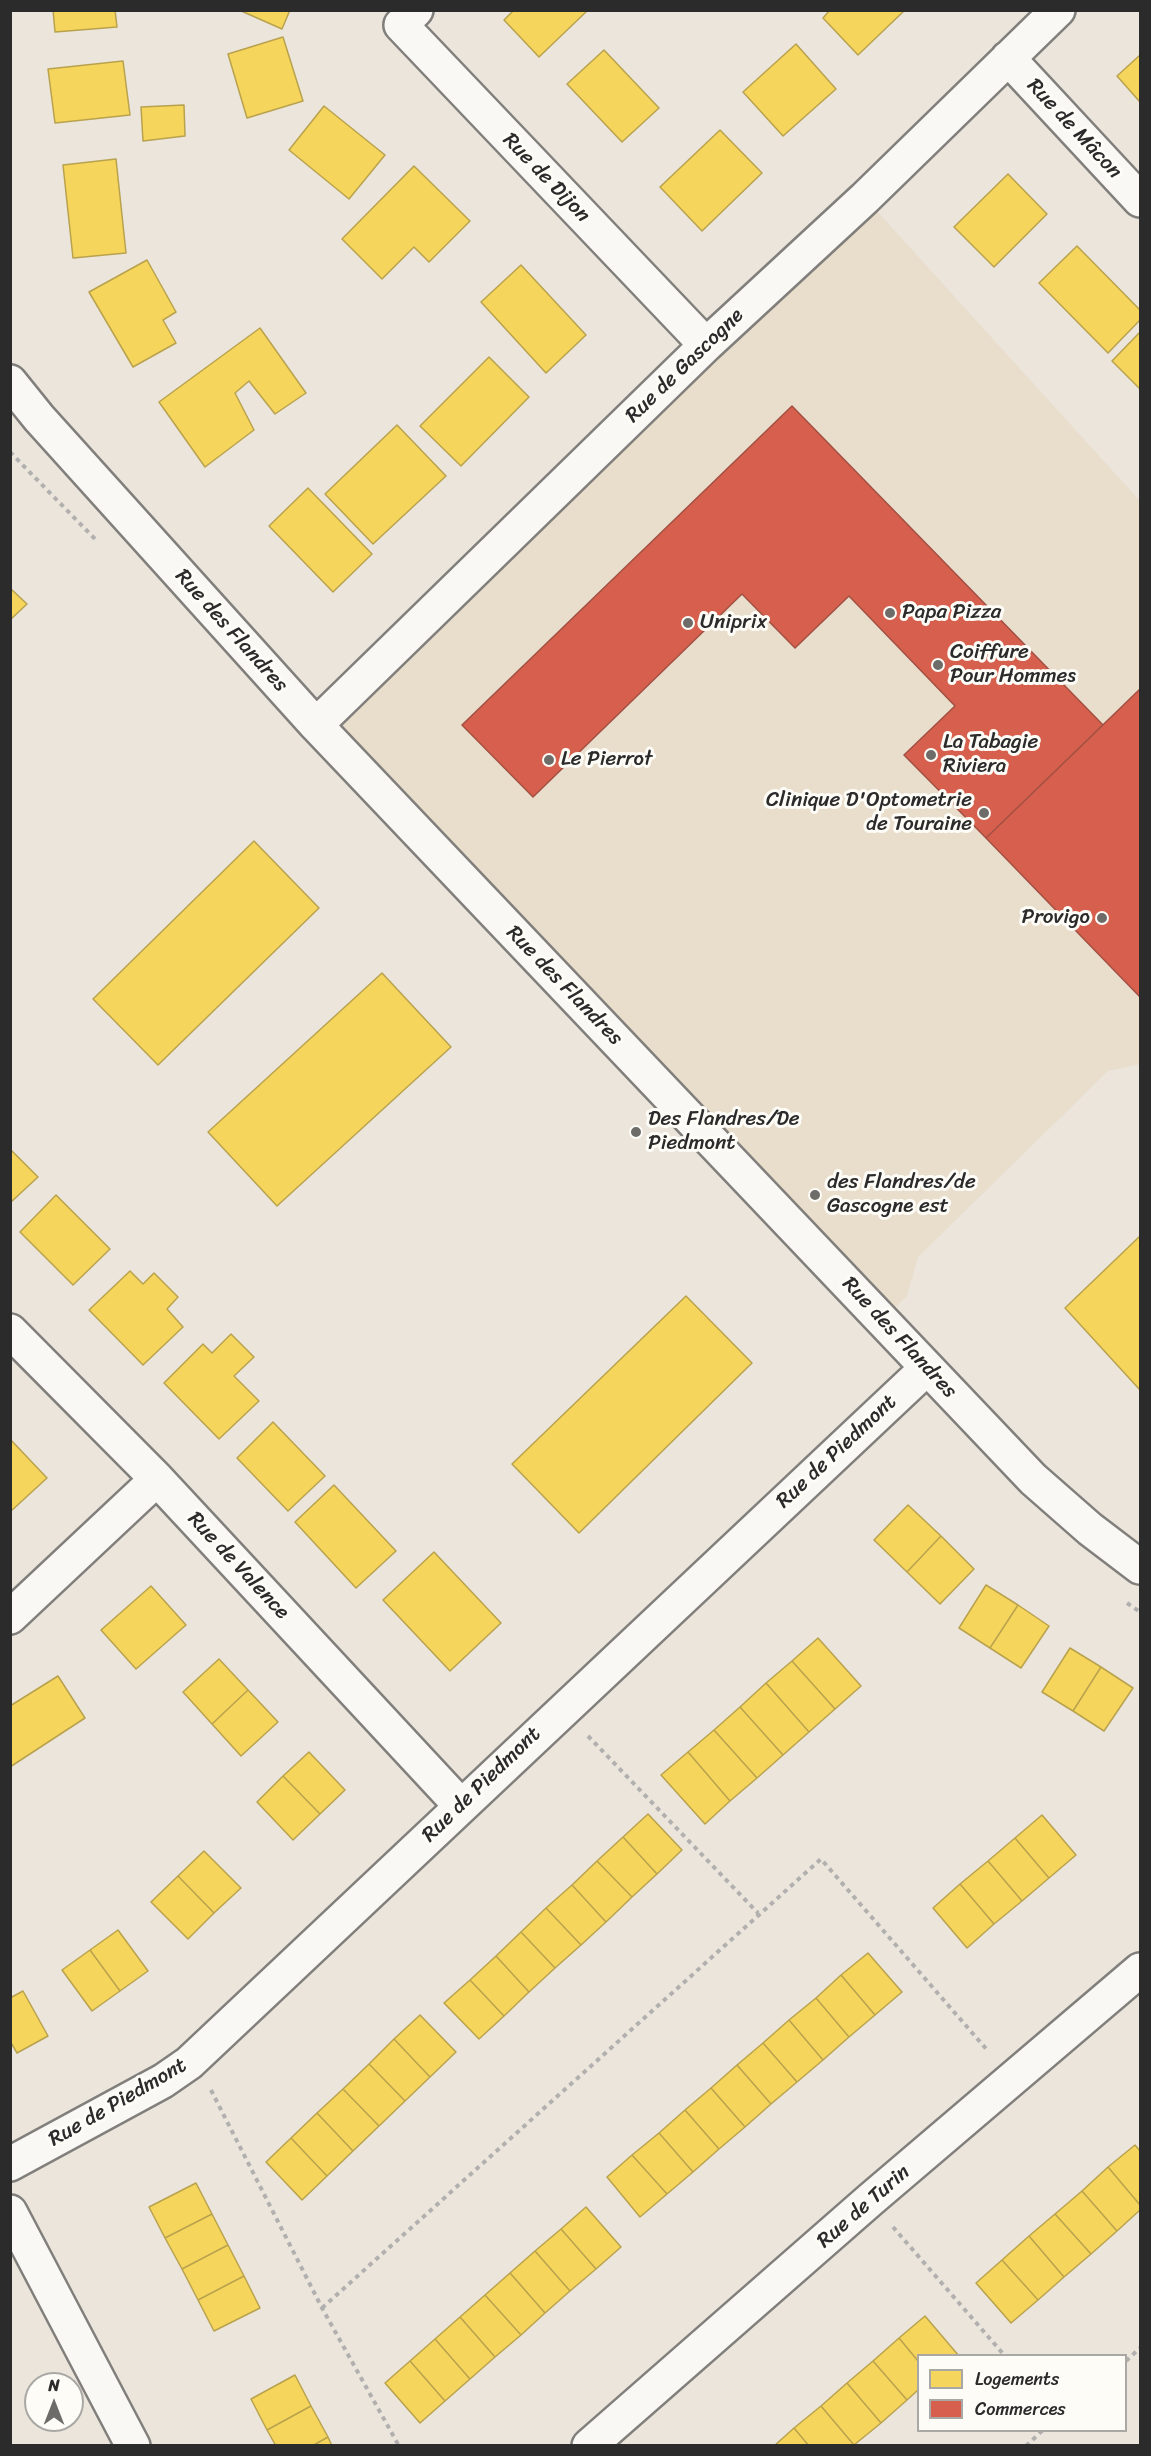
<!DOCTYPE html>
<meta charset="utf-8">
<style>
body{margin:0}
#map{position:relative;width:1151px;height:2456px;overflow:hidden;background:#ebe5dc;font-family:Sriracha,sans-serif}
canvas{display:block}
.frame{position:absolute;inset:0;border:12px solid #2b2b2b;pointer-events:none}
.legend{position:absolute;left:917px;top:2354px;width:210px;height:78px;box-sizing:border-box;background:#fdfcf7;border:2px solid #a9a8a5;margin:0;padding:8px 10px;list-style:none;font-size:18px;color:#2b2b2b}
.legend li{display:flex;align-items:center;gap:12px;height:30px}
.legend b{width:30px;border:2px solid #a9a8a5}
.north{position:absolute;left:24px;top:2372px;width:60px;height:60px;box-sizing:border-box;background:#fdfcf7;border:2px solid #a9a8a5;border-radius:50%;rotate:0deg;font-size:16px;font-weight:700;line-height:24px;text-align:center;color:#2b2b2b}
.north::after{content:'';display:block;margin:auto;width:21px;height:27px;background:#6e6c69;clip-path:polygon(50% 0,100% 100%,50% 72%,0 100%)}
</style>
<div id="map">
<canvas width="1151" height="2456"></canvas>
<div class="frame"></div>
<ul class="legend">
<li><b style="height:16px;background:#f6d55c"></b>Logements</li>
<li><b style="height:16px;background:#d6604d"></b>Commerces</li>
</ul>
<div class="north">N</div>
</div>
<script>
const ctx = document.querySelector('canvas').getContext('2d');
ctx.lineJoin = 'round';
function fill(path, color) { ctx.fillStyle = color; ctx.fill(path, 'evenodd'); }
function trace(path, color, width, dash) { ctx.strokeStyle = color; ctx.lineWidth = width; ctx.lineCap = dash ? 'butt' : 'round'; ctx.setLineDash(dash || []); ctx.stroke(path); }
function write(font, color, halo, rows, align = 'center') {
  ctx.font = font + ' Sriracha,sans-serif'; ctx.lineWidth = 6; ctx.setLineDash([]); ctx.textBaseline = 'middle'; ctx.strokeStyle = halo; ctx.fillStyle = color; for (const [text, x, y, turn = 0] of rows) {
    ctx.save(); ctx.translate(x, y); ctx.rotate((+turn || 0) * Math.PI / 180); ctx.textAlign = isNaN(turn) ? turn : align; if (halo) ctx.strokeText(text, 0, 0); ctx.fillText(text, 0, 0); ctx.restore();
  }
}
fill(new Path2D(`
 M865 198 1140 501V1064L1108 1071 918 1257 907 1296 883 1320 316 725Z`), '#e9ddcc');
const homes = new Path2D(`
 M53 10H115L117 27 55 32Z
 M239 10H290L282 29Z
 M514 10H588L539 57 504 20Z
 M830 10H905L858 55 823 18Z
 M283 37 303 101 247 118 228 54Z
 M796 44 836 89 783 136 743 92Z
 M604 50 659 108 622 142 567 84Z
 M1140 55V102L1117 76Z
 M123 61 130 115 55 123 48 69Z
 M184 105 185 136 143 141 141 107Z
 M324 106 385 155 349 199 289 150Z
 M720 130 762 173 702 231 660 187Z
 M116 159 126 253 73 258 63 165Z
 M414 166 470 221 429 262 414 247 382 279 342 239Z
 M1008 174 1047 214 994 267 954 227Z
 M1077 246 1140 310V320L1108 353 1039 283Z
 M147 260 176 312 163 320 176 343 133 367 89 292Z
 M521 265 586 335 546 373 481 302Z
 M260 328 306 393 275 414 249 381 235 393 254 430 205 467 159 402Z
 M1140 332V389L1112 361Z
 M489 357 529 397 461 466 420 426Z
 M397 425 446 476 373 544 325 494Z
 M308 488 372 554 333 592 269 526Z
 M10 588 27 604 10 620Z
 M254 841 319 908 158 1065 93 999Z
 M382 973 451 1047 277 1206 208 1132Z
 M10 1149 38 1177 10 1203Z
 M56 1195 110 1249 73 1285 20 1232Z
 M1140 1236V1390L1065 1308Z
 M130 1271 143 1284 154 1273 178 1297 167 1309 183 1327 143 1365 89 1310Z
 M686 1296 752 1363 579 1533 512 1464Z
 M231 1334 254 1357 234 1376 259 1401 219 1439 164 1383 203 1344 212 1353Z
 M273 1422 325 1476 288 1511 237 1458Z
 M10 1439 47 1478 10 1512Z
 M334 1485 396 1551 356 1588 295 1522Z
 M908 1505 941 1536 907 1572 874 1540Z
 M941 1536 974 1569 940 1604 907 1572Z
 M434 1552 501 1623 450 1671 383 1600Z
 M986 1585 1018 1605 990 1648 959 1628Z
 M151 1586 186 1625 136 1669 101 1630Z
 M1018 1605 1049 1626 1021 1668 990 1648Z
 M818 1638 861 1686 835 1709 792 1661Z
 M1070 1648 1101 1667 1073 1711 1042 1692Z
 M219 1659 248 1690 212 1724 183 1692Z
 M792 1661 835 1709 809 1732 766 1683Z
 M1101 1667 1133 1688 1104 1731 1073 1711Z
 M58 1676 85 1718 10 1767V1706Z
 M766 1683 809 1732 783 1755 740 1707Z
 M248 1690 278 1722 241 1756 212 1724Z
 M740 1707 783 1755 757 1778 714 1730Z
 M714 1730 757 1778 730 1801 688 1752Z
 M309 1752 345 1790 320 1814 283 1776Z
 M688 1752 730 1801 705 1824 661 1775Z
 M283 1776 320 1814 293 1840 257 1802Z
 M648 1814 682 1850 657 1874 623 1837Z
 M1042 1815 1076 1855 1049 1878 1015 1838Z
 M623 1837 657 1874 632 1897 597 1861Z
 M1015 1838 1049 1878 1022 1901 988 1861Z
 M204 1851 241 1888 214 1913 178 1876Z
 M597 1861 632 1897 606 1922 572 1885Z
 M988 1861 1022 1901 994 1924 960 1884Z
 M178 1876 214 1913 188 1939 151 1902Z
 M960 1884 994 1924 967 1948 933 1908Z
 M572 1885 606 1922 581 1945 546 1908Z
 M546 1908 581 1945 555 1968 521 1932Z
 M118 1930 148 1971 120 1991 90 1950Z
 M521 1932 555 1968 529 1992 496 1956Z
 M90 1950 120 1991 92 2011 62 1970Z
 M868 1953 902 1992 875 2015 841 1975Z
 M496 1956 529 1992 504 2016 470 1980Z
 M841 1975 875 2015 849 2037 816 1998Z
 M470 1980 504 2016 479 2039 444 2003Z
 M23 1991 48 2036 17 2053 10 2041V1998Z
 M816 1998 849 2037 823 2060 789 2020Z
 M420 2015 456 2052 430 2077 394 2039Z
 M789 2020 823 2060 797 2082 763 2043Z
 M394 2039 430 2077 405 2101 369 2064Z
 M763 2043 797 2082 771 2104 737 2065Z
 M369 2064 405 2101 379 2126 343 2089Z
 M737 2065 771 2104 745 2127 711 2088Z
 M711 2088 745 2127 719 2149 685 2110Z
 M343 2089 379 2126 353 2151 317 2113Z
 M685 2110 719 2149 693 2172 659 2133Z
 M317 2113 353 2151 327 2176 291 2138Z
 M659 2133 693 2172 667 2194 632 2155Z
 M291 2138 327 2176 302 2200 266 2162Z
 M1135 2145 1140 2151V2205L1108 2167Z
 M632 2155 667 2194 640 2217 607 2177Z
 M1108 2167 1140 2205V2210L1117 2231 1082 2191Z
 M196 2183 212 2214 165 2238 149 2207Z
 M1082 2191 1117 2231 1091 2254 1055 2214Z
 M586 2207 621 2247 596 2269 561 2229Z
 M212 2214 228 2245 182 2269 165 2238Z
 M1055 2214 1091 2254 1064 2277 1029 2236Z
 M561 2229 596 2269 570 2291 535 2251Z
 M1029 2236 1064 2277 1038 2300 1002 2260Z
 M228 2245 244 2276 198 2300 182 2269Z
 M535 2251 570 2291 545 2313 510 2273Z
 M1002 2260 1038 2300 1011 2323 976 2283Z
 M510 2273 545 2313 521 2335 485 2295Z
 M244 2276 260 2308 214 2331 198 2300Z
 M485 2295 521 2335 495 2357 460 2317Z
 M925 2316 959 2356H918V2361L899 2338Z
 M460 2317 495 2357 470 2379 435 2339Z
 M899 2338 918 2361V2390L907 2400 873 2361Z
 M435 2339 470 2379 445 2401 410 2361Z
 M410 2361 445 2401 420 2423 385 2383Z
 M873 2361 907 2400 881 2423 847 2383Z
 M295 2375 311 2406 267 2430 251 2399Z
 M847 2383 881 2423 854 2445 821 2406Z
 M311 2406 328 2437 312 2446H276L267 2430Z
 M821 2406 854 2445V2446H809L794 2428Z
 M794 2428 809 2446H774Z
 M328 2437 332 2446H312Z`);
fill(homes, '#f6d55c');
trace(homes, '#b9a24d', 1.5);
const shops = new Path2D(`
 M792 406 1103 725 986 838 904 755 955 706 849 596 795 648 742 594 533 797 462 725Z
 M1140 689V997L986 838Z`);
fill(shops, '#d6604d');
trace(shops, '#a35043', 1.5);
const street = new Path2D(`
 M416 10 401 25 706 345
 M1008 58 1140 200
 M10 382 39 418 316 725 1033 1479 1090 1529 1140 1567
 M316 725 706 345 865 198 1058 10
 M10 1331 157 1479 461 1806
 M10 1617 157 1479
 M10 2164 163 2081 189 2063 927 1368
 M10 2212 133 2446
 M589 2446 870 2200 1140 1970`);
trace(street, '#817f7b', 38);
trace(new Path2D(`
 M10 452 96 540
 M1127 1603 1140 1612
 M588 1736 758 1913
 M211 2090 322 2308 399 2446
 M893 2227 1005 2356
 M322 2308 821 1859 988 2051
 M1126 2361 1140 2348
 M1026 2446 1043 2430`), '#b2b0ae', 4, [4.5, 4.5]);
trace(street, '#f9f8f5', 33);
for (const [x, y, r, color] of [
 [890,613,6,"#6e6c69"],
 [688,623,6,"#6e6c69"],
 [938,665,6,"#6e6c69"],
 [931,755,6,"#6e6c69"],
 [549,760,6,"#6e6c69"],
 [984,813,6,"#6e6c69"],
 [1102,918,6,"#6e6c69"],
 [636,1132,6,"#6e6c69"],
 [815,1195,6,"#6e6c69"]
]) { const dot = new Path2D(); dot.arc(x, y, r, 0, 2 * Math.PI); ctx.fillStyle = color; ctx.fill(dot); trace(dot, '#fdfcf7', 2); }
write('21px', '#2b2b2b', '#fdfcf7', [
 ["Rue de Mâcon",1074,129,47],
 ["Rue de Dijon",546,178,46],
 ["Rue de Gascogne",685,366,-44],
 ["Rue des Flandres",231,631,48],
 ["Rue des Flandres",564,986,46],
 ["Rue des Flandres",899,1338,47],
 ["Rue de Piedmont",837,1452,-43],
 ["Rue de Valence",238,1566,47],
 ["Rue de Piedmont",482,1785,-44],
 ["Rue de Piedmont",118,2103,-30],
 ["Rue de Turin",864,2207,-41]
]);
write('21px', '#2b2b2b', '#fdfcf7', [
 ["Papa Pizza",902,613],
 ["Uniprix",700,623],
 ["Coiffure",950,653],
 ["Pour Hommes",950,677],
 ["La Tabagie",943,743],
 ["Riviera",943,767],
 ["Le Pierrot",561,760],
 ["Clinique D'Optometrie",972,801,"right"],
 ["de Touraine",972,825,"right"],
 ["Provigo",1090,918,"right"],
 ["Des Flandres/De",648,1120],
 ["Piedmont",648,1144],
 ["des Flandres/de",827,1183],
 ["Gascogne est",827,1207]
], 'left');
</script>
